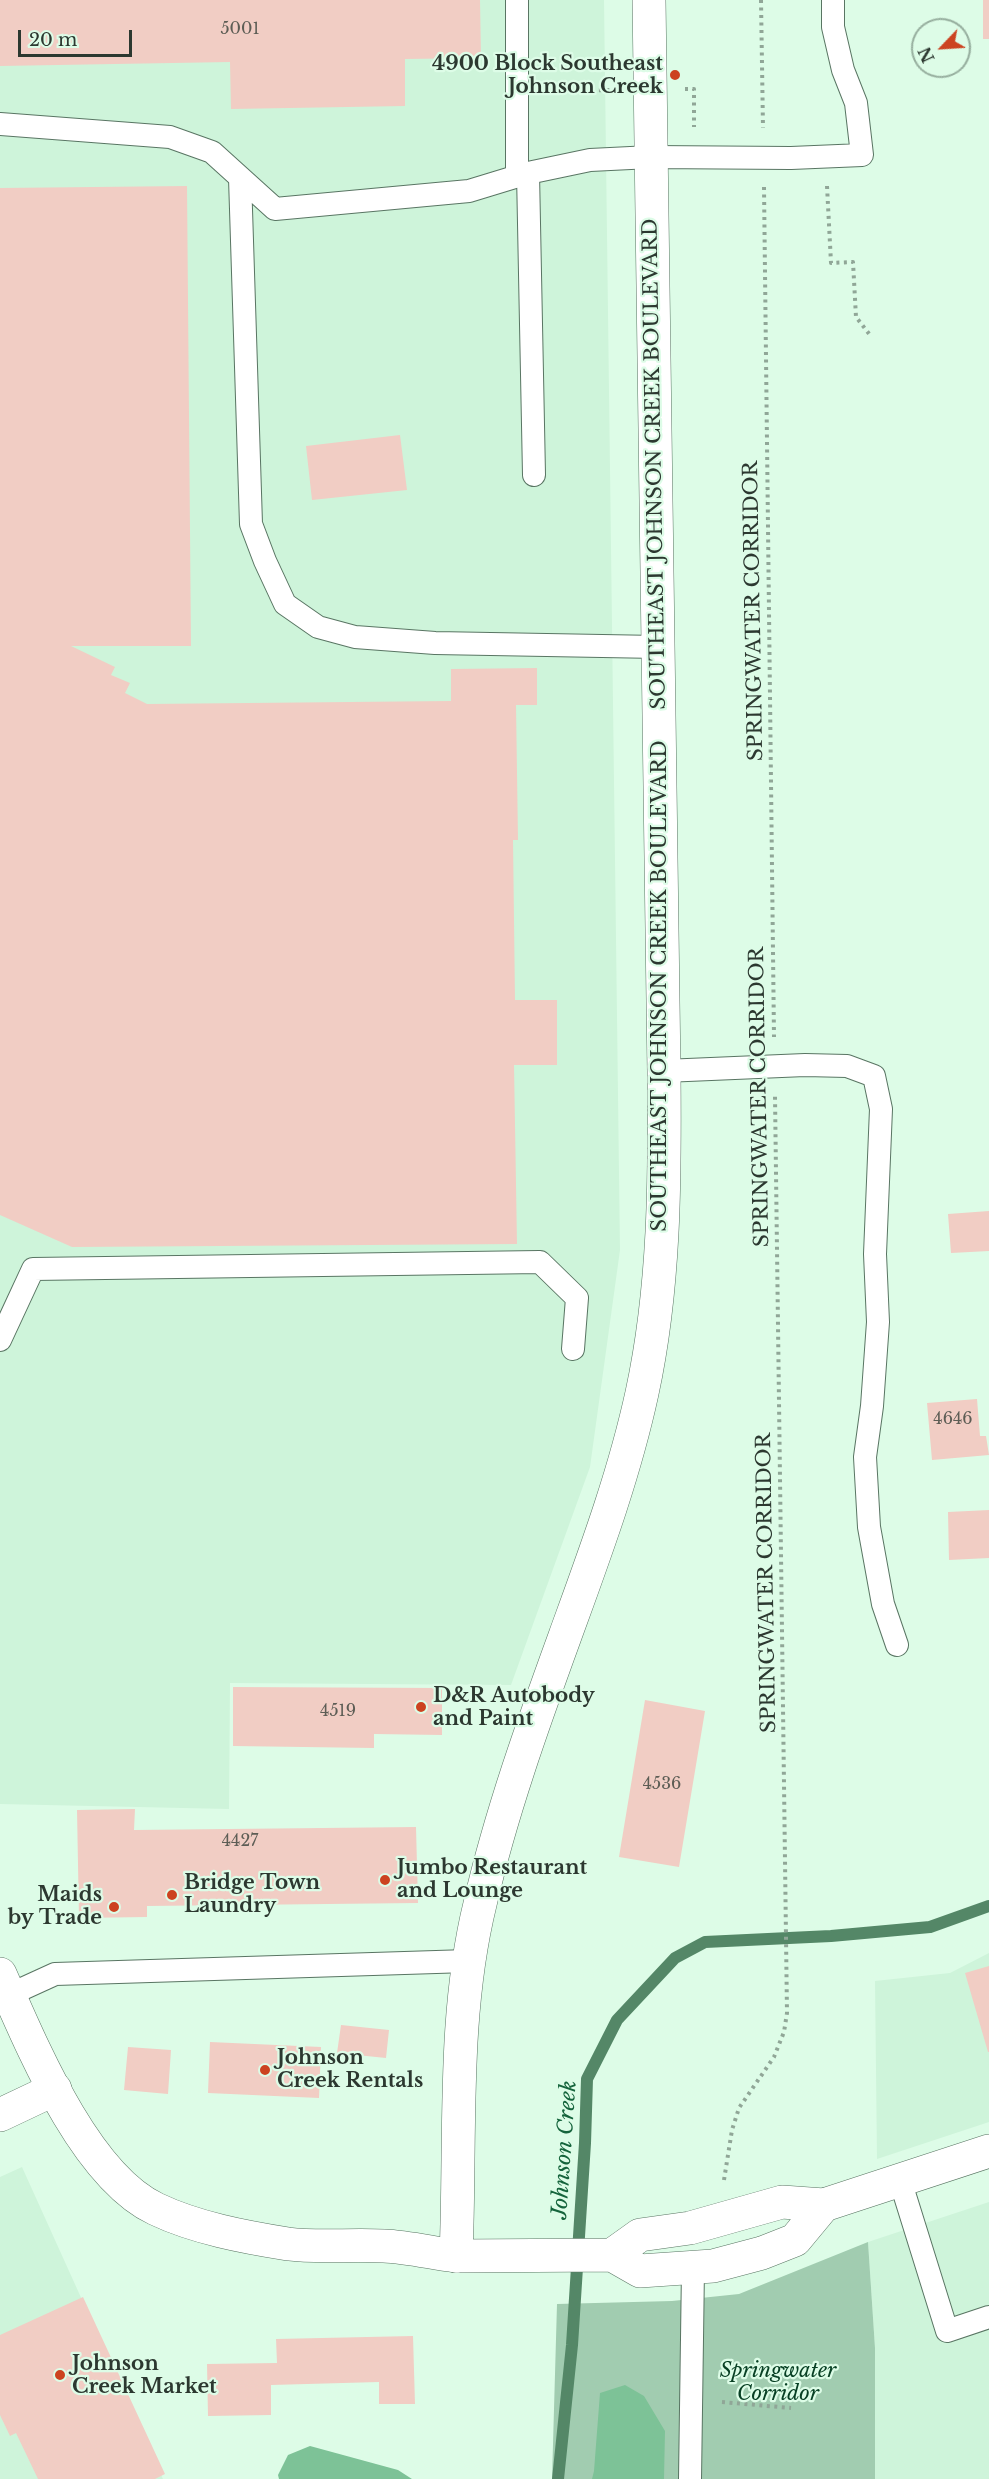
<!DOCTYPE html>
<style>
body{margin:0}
#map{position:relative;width:989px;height:2479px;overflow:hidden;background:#ddfce7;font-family:"Libre Baskerville",serif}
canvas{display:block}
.north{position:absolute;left:911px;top:18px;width:60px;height:60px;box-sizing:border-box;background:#ddfce7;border:2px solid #96ae9e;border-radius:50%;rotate:245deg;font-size:16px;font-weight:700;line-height:24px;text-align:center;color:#2c3830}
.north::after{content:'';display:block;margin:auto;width:21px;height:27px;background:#cc4320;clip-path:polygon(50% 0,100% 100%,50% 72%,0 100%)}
.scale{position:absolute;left:18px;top:30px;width:114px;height:27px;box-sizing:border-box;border:3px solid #2c3830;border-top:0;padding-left:8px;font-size:18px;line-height:21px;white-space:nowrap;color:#2c3830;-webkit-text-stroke:4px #ddfce7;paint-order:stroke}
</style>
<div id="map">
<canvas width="989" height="2479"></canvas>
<div class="north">N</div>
<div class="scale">20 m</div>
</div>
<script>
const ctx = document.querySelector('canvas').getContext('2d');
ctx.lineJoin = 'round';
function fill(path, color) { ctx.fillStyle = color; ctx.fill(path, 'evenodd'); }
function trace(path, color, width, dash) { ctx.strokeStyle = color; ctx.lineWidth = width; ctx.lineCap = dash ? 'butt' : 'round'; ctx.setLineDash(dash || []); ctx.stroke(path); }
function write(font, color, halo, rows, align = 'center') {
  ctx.font = font + ' "Libre Baskerville",serif'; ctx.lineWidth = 4.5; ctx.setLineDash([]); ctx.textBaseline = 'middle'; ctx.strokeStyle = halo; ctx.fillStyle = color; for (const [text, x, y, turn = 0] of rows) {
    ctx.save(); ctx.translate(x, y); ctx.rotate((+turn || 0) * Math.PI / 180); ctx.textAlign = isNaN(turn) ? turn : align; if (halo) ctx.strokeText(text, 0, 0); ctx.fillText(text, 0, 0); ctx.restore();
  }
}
fill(new Path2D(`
 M0 0H604L620 1250 590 1467 511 1685 230 1683 229 1809 0 1804Z
 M989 1953V2122L877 2159 875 1981 950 1973Z
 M22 2167 163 2479H0V2177Z
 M989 2202V2479H875V2348L868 2242Z`), '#cef4da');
fill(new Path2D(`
 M868 2242 875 2348V2479H552L557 2304 672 2301 739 2294Z`), '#a1ccb0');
fill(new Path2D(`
 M625 2385 644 2396 665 2431 664 2479H592L594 2471 600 2393Z
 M310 2446 398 2470 412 2479H279L278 2475 288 2455Z`), '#7dc297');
trace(new Path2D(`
 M558 2479 572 2345 585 2143 587 2079 617 2020 675 1958 705 1942 831 1936 930 1927 989 1906`), '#548767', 12);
fill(new Path2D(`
 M0 0H480L481 58 405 59V106L231 109 230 62 0 66Z
 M983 0H989V39H983Z
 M187 186 191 646H71L115 667 111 675 130 683 125 693 147 704 451 701V669L537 668V705H516L518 840H513L515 1000H557V1065H514L517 1244 72 1247 0 1215V188Z
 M400 435 407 490 312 500 306 446Z
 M989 1211V1251L951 1253 948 1214Z
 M977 1399 980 1436H986L989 1455 932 1460 927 1403Z
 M989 1510V1558L949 1560 948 1512Z
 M233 1687 442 1688V1735L374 1734V1748L233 1746Z
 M645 1700 705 1711 679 1867 619 1857Z
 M135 1809 134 1830 416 1827 418 1903 147 1906V1917L79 1918 77 1810Z
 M989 1966V2052H988L965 1973Z
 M341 2025 389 2030 386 2058 337 2053Z
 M210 2042 321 2047 319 2098 208 2093Z
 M128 2047 171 2050 168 2094 124 2090Z
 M83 2297 165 2474 155 2479H38L16 2433 10 2436 0 2415V2335Z
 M413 2336 415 2404H379V2382L271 2385V2415L208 2416 207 2364 277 2363 276 2339Z`), '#f1cdc4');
const service = new Path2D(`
 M0 124 170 137 212 152 275 209 469 191 528 173 590 160 651 157 791 158 862 155 856 103 843 70 833 27V0
 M528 173 534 475
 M517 176V0
 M240 178 251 524 265 561 285 604 318 627 355 637 435 643 658 647
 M664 1071 805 1065 847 1066 874 1076 881 1109 875 1254 878 1322 872 1406 865 1457 869 1527 883 1604 897 1645
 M0 1340 33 1269 540 1262 577 1298 573 1349
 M9 1995 55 1974 468 1961
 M900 2180 947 2331 989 2317
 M690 2479 693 2268`);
const tertiary = new Path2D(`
 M0 2115 55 2089`);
const secondary = new Path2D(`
 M0 1974C31 2044 84 2175 156 2209 196 2228 244 2237 288 2244 319 2248 352 2244 384 2246 408 2247 432 2253 456 2256`);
const primary = new Path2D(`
 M649 0 664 1071C665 1178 665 1287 642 1393 624 1476 594 1556 565 1636 533 1724 501 1813 480 1904 452 2018 461 2139 456 2256L612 2255 640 2271 713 2266 762 2253 795 2240 824 2205
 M612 2255 640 2235 690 2228 782 2202 824 2205 989 2151`);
trace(service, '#597563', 24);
trace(tertiary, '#597563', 34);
trace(secondary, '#597563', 34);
trace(primary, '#597563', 34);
trace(new Path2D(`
 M761 0 763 128
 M547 89 550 91 614 90
 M685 89H694V127
 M827 186 831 263 853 262 856 317 870 335
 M764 187 774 1037
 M724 2180 732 2130 739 2108 774 2057 784 2032 787 2013 775 1096
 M722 2402 791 2408`), '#90a697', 4, [3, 4.5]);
trace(service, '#fff', 22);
trace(tertiary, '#fff', 33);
trace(secondary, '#fff', 33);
trace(primary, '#fff', 33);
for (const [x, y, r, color] of [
 [675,75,6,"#cc4320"],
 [421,1707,6,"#cc4320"],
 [385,1880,6,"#cc4320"],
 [172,1895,6,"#cc4320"],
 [114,1907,6,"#cc4320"],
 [265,2070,6,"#cc4320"],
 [60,2375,6,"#cc4320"]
]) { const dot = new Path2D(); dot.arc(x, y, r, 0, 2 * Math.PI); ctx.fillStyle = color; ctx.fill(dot); trace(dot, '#ddfce7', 2); }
write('16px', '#5d5d55', null, [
 ["5001",240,29],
 ["4646",953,1419],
 ["4519",338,1711],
 ["4536",662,1784],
 ["4427",240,1841]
]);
write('bold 20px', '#2c3830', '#ddfce7', [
 ["4900 Block Southeast",663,64,"right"],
 ["Johnson Creek",663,87,"right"],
 ["D&R Autobody",433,1696],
 ["and Paint",433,1719],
 ["Jumbo Restaurant",397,1868],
 ["and Lounge",397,1891],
 ["Bridge Town",184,1883],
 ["Laundry",184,1906],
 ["Maids",102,1895,"right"],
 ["by Trade",102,1918,"right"],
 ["Johnson",277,2058],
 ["Creek Rentals",277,2081],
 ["Johnson",72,2364],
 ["Creek Market",72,2387]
], 'left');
write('20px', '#2c3830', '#ddfce7', [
 ["SOUTHEAST JOHNSON CREEK BOULEVARD",655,464,-91],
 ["SPRINGWATER CORRIDOR",754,611,-91],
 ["SOUTHEAST JOHNSON CREEK BOULEVARD",660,986,-90],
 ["SPRINGWATER CORRIDOR",760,1097,-91],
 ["SPRINGWATER CORRIDOR",767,1583,-91]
]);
write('italic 20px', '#084024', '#ddfce7', [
 ["Springwater",778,2371],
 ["Corridor",778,2394]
]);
write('italic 21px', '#15643c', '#ddfce7', [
 ["Johnson Creek",565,2150,-86]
]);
</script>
